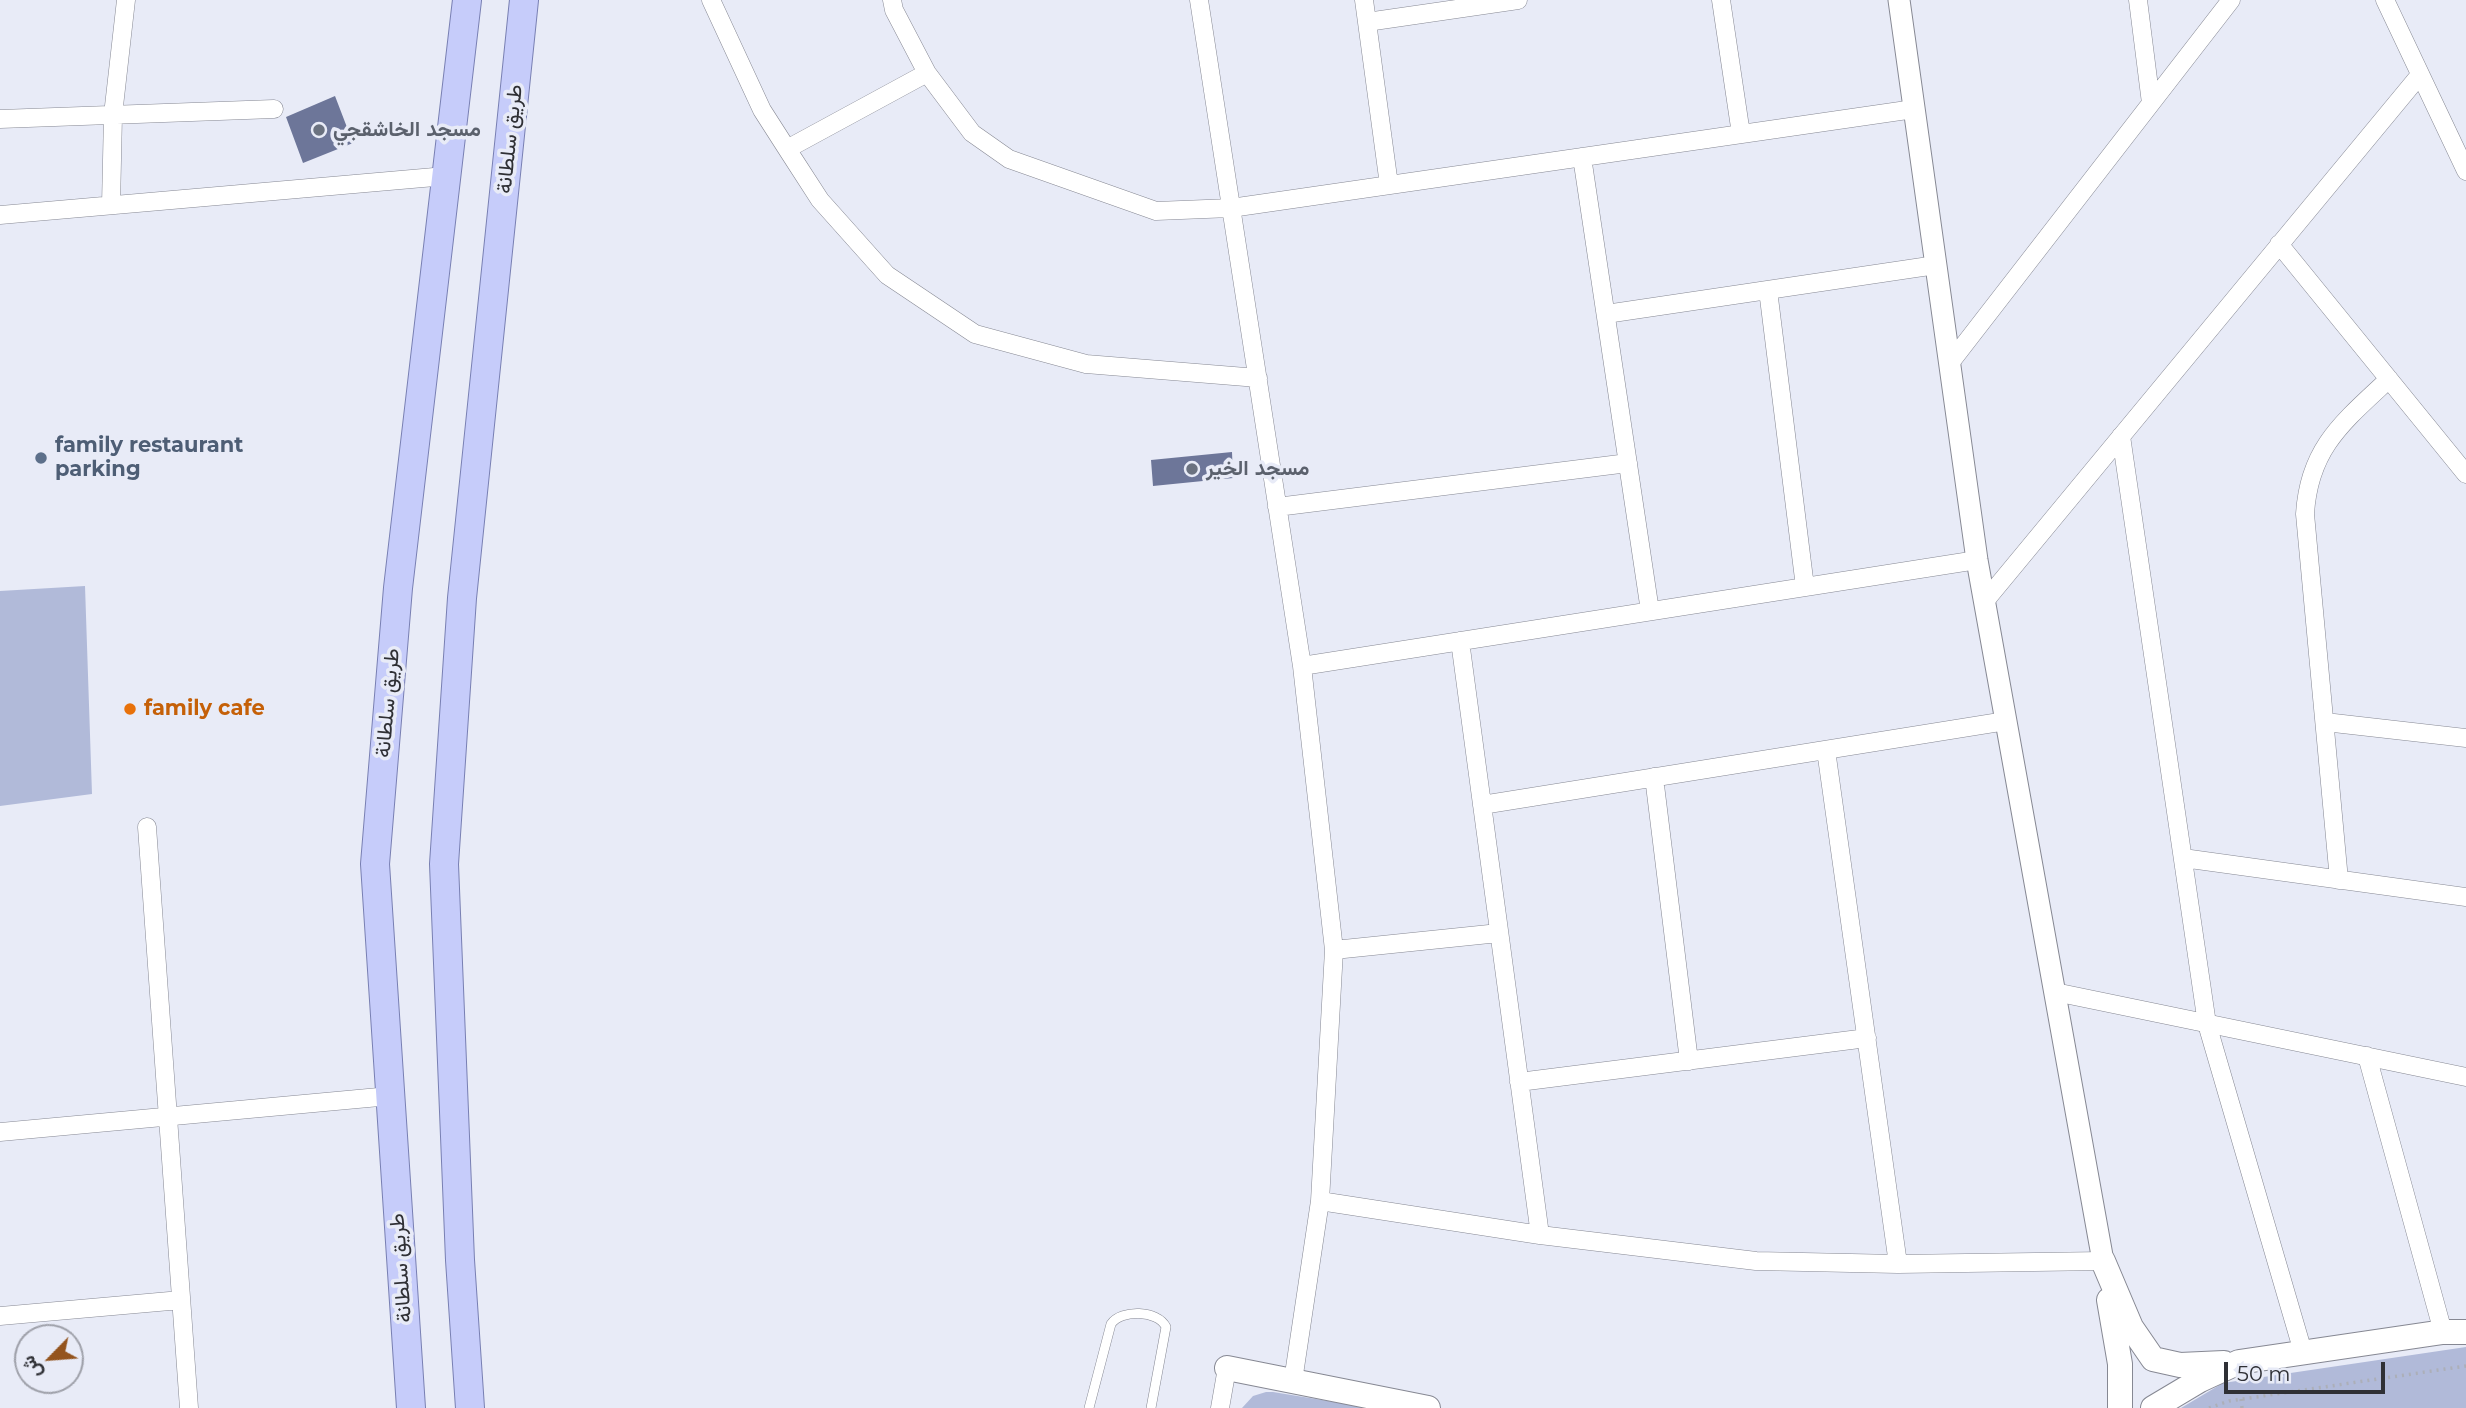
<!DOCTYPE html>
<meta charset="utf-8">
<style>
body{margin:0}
#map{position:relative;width:2466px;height:1408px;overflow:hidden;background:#e8ebf7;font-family:Montserrat,Vazirmatn,sans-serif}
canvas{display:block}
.north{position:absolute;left:14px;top:1324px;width:70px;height:70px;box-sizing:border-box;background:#e8ebf7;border:2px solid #9ea0a9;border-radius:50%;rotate:245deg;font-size:19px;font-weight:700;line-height:28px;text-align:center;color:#2f3035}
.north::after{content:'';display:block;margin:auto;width:24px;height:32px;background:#94541e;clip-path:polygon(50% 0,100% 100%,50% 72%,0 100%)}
.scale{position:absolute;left:2224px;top:1362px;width:161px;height:32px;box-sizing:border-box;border:4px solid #2f3035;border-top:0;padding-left:9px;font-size:21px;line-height:24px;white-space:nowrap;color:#2f3035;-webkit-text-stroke:5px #e8ebf7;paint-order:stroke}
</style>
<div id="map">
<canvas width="2466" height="1408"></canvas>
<div class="north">ش</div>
<div class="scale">50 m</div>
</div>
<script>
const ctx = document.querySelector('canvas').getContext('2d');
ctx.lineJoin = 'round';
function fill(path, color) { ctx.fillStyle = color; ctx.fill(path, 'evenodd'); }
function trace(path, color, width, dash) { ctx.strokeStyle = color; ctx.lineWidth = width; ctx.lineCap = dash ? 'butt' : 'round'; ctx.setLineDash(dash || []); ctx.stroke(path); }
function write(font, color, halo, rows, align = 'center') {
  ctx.font = font + ' Montserrat,Vazirmatn,sans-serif'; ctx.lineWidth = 7; ctx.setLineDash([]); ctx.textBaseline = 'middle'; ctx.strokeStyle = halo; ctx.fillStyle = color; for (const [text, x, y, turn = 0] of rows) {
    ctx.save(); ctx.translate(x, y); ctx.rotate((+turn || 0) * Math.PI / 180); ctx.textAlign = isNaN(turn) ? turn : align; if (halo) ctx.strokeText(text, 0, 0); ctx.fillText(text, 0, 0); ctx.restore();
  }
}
fill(new Path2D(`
 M85 586 92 794 0 806V591Z
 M2466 1347V1408H2181L2223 1383Z
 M1266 1392H1273L1371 1408H1242L1253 1396Z`), '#b1bad9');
fill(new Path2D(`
 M335 96 353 143 303 163 286 117Z
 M1232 452 1233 478 1153 486 1151 460Z`), '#6d7699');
const service = new Path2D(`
 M1089 1408 1111 1324C1121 1309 1158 1310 1166 1327L1151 1408`);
const minor = new Path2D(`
 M711 0 762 110 787 149 820 200 887 275 975 334 1086 364 1258 378
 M892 0 894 10 927 73 972 133 1009 159 1156 211 1231 208 1914 109
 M1199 0 1302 666 1334 950 1320 1201 1293 1381
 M1364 0 1389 185
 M1721 0 1741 134
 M2138 0 2151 103
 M2385 0 2466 171
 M1367 22 1518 0
 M0 119 274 109
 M787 149 927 73
 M1582 157 1650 611
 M111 205 113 115 126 0
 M0 215 446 176
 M2279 244 2466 474
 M1768 290 1805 587
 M1606 314 1936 265
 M1950 363 2231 0
 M2121 436 2207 1024 2303 1352
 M1277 507 1628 463
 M1985 601 2419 76
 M1460 641 1540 1235
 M1302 666 1977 560
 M2325 722 2466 738
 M1826 750 1898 1264
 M1654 777 1689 1061
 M1482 805 2006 721
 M147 827 189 1408
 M2183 858 2466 897
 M2339 880 2305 514C2309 448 2343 422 2389 379
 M1334 950 1499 933
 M2055 992 2466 1077
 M2367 1056 2443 1332
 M1519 1082 1867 1038
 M0 1132 390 1096
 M1320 1201 1540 1235 1756 1261 1898 1264 2103 1261
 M0 1316 181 1300
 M1220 1408 1227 1368`);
const tertiary = new Path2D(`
 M1899 0 1977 560 2103 1261`);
const secondary = new Path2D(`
 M2103 1261 2131 1327 2153 1359 2180 1365 2224 1363
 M2109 1300 2120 1364V1408
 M1227 1368 1428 1408
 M2153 1408 2200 1380 2239 1362 2443 1332H2466`);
const primary = new Path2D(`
 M411 1408 375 864 398 588 467 0
 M470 1408 460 1260 444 864 462 598 524 0`);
trace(service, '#868893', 10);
trace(minor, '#868893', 19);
trace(tertiary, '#868893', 23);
trace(secondary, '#868893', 26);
trace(primary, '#787fb2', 30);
trace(new Path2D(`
 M2241 1399 2242 1408
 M2209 1408 2229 1401 2466 1366`), '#acafb8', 3.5, [2, 5]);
trace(service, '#fff', 9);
trace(minor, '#fff', 18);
trace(tertiary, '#fff', 21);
trace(secondary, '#fff', 24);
trace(primary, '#c6ccfa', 28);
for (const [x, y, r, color] of [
 [319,130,7,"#6b7280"],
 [41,458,7,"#5c6f8a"],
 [1192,469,7,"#6b7280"],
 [130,709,7,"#e8710a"]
]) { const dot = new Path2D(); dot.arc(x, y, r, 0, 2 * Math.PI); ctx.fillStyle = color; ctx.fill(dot); trace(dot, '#e8ebf7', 2.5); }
write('bold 21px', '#5b616d', '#e8ebf7', [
 ["مسجد الخاشقجي",333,130],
 ["مسجد الخير",1206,469]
], 'left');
write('21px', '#2f3035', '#e8ebf7', [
 ["طريق سلطانة",510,139,-84],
 ["طريق سلطانة",388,703,-85],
 ["طريق سلطانة",401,1268,-94]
]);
write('bold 21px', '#4e5e75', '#e8ebf7', [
 ["family restaurant",55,446],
 ["parking",55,470]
], 'left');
write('bold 21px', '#c56008', '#e8ebf7', [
 ["family cafe",144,709]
], 'left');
</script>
